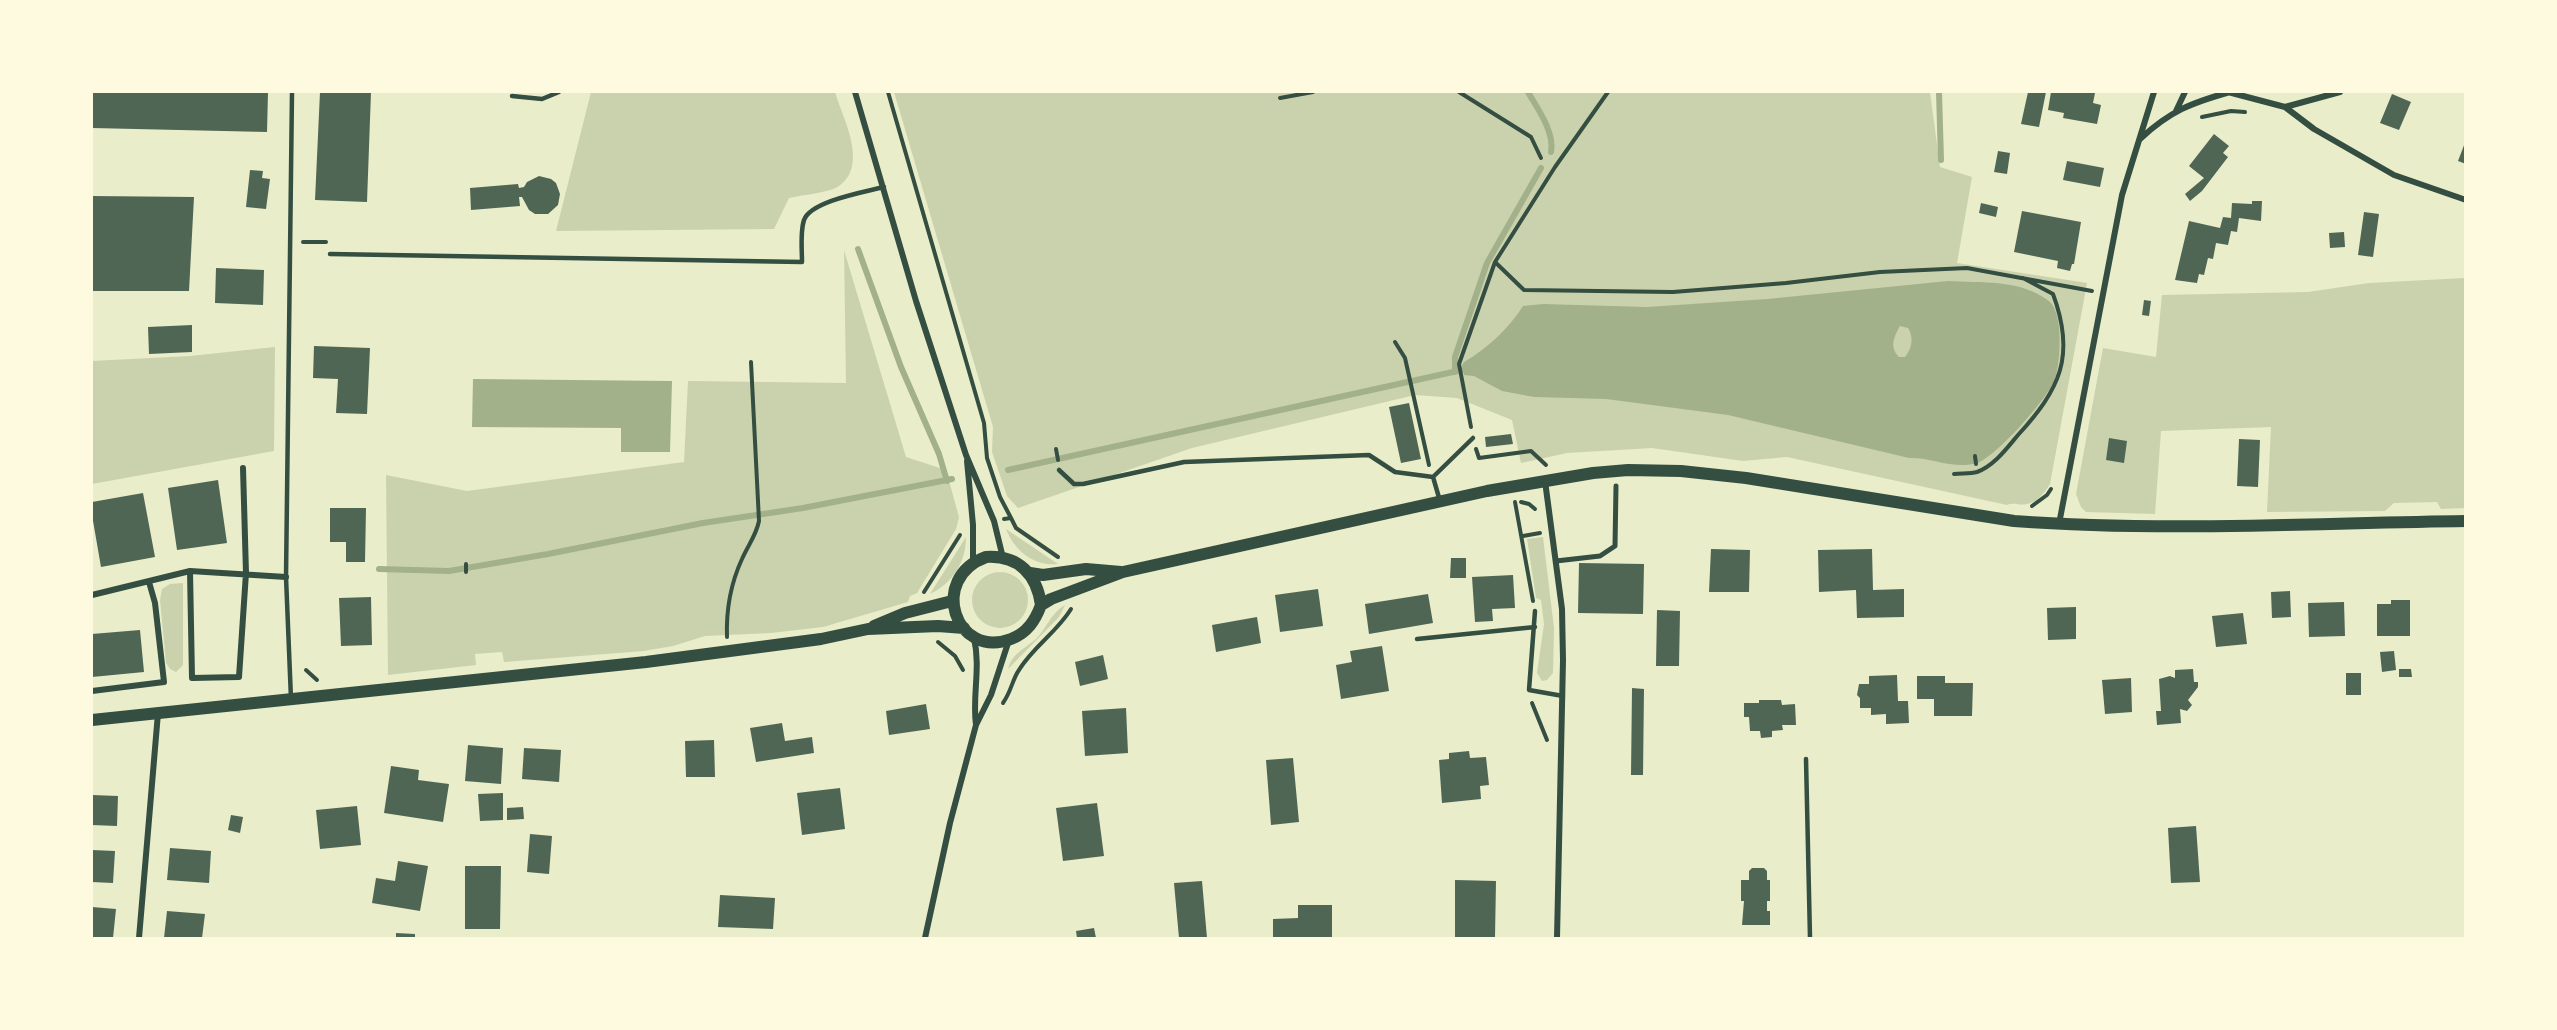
<!DOCTYPE html>
<style>
body{margin:0}
#map{position:relative;width:2557px;height:1030px;overflow:hidden;background:#e9edc9;font-family:"Nunito Sans",sans-serif}
canvas{display:block}
.frame{position:absolute;inset:0;border:93px solid #fefae0;pointer-events:none}
</style>
<div id="map">
<canvas width="2557" height="1030"></canvas>
<div class="frame"></div>
</div>
<script>
const ctx = document.querySelector('canvas').getContext('2d');
ctx.lineJoin = 'round';
function fill(path, color) { ctx.fillStyle = color; ctx.fill(path, 'evenodd'); }
function trace(path, color, width, dash) { ctx.strokeStyle = color; ctx.lineWidth = width; ctx.lineCap = dash ? 'butt' : 'round'; ctx.setLineDash(dash || []); ctx.stroke(path); }
fill(new Path2D(`
 M591 92H835C843 119 869 165 839 186 829 193 801 195 789 198L774 229 556 231Z
 M894 92H1930L1940 167 1972 177 1957 263 2087 283 2050 484C2045 492 2038 502 2027 504 2020 506 2014 502 2007 505L1787 457 1743 461 1652 448 1567 453 1521 463 1512 420 1457 398 1415 395 1192 448 1018 508 1007 496 992 452 993 427Z
 M844 250 906 457 946 470 959 517 956 529 917 593 910 596 908 602 823 627 771 633 705 636 673 646 644 651 504 662 502 652 475 654 476 665 388 675 386 475 467 491 684 462 688 381 846 383Z
 M2465 278V508L2441 509 2437 502 2394 503 2385 511 2267 512 2271 427 2161 431 2155 514 2086 512 2081 507 2076 494 2103 348 2156 357 2162 295 2308 292 2369 283Z
 M275 347 274 451 92 484V361L190 356Z
 M1006 529 1058 564C1034 567 1014 550 1006 529Z
 M966 537C966 562 953 583 930 594Z
 M1543 537 1554 628 1553 673 1547 680 1542 681 1537 673 1544 624 1541 600 1536 598 1527 539Z
 M972 600a28 28 0 1 1 56 0a28 28 0 1 1-56 0Z
 M183 583V665L176 672 170 669 166 663 160 600 162 589 170 584Z
 M1065 605 1059 617 1008 669C1013 652 1025 649 1037 638 1047 627 1051 613 1065 605Z`), '#cad2ad');
fill(new Path2D(`
 M1948 281C1981 283 2021 279 2049 301 2064 313 2061 365 2054 381 2047 399 1995 458 1977 463 1954 470 1931 457 1909 458L1728 415 1606 399 1534 397 1502 391 1474 376 1464 375 1462 365 1464 362C1487 349 1509 328 1523 306L1543 304 1647 307 1767 299ZM1900 326 1908 328C1914 337 1912 349 1905 357H1899C1889 347 1894 337 1900 326Z
 M473 379 672 381 670 452H621V428L472 427Z`), '#a3b18a');
trace(new Path2D(`
 M1528 92C1537 108 1555 132 1551 152
 M1939 92 1941 160
 M858 249 901 367 939 454 947 481
 M1455 372V357L1487 263 1541 168
 M1008 470 1462 370
 M379 569 449 571 548 554 703 523 803 508 952 479`), '#a3b18a', 6);
fill(new Path2D(`
 M92 92H268L267 132 92 128Z
 M320 92H371L367 202 315 200Z
 M2028 92H2046L2039 127 2021 124Z
 M2051 92 2095 93 2093 103 2101 105 2097 124 2063 118 2064 113 2048 110Z
 M2392 94 2411 102 2399 130 2380 123Z
 M2214 134 2229 146 2223 153 2228 157 2202 191 2190 201 2185 194 2204 178 2189 166Z
 M2466 140V164L2458 161Z
 M1998 151 2010 153 2007 174 1994 172Z
 M2067 161 2104 168 2100 187 2063 180Z
 M250 170 263 171 262 178 270 179 266 209 246 207Z
 M539 176 551 179 556 183 560 194 558 205 548 214H535L529 210 522 197H519L520 206 471 210 470 188 518 184 519 188 524 187 527 182Z
 M92 196 194 197 189 291H92Z
 M2252 201H2262L2261 221 2239 218 2237 232 2231 231 2228 245 2216 243 2213 259 2208 258 2204 275 2199 274 2197 283 2175 280 2189 221 2220 228 2223 217 2231 218 2232 203 2252 204Z
 M1981 203 1998 207 1996 217 1979 213Z
 M2022 211 2081 222 2074 264H2072L2070 271 2057 268 2058 261 2014 252Z
 M2364 212 2379 214 2373 257 2358 255Z
 M2344 232 2345 247 2330 248 2329 233Z
 M216 268 264 270 263 305 215 303Z
 M2144 300 2151 301 2149 316 2142 315Z
 M192 325V352L149 354 148 327Z
 M314 346 370 348 367 414 336 413 338 379 313 378Z
 M1409 403 1421 459 1401 463 1389 407Z
 M1511 434 1513 444 1486 447 1485 437Z
 M2109 438 2127 441 2124 463 2106 460Z
 M2239 439 2260 440 2258 487 2237 486Z
 M218 480 227 543 177 550 168 488Z
 M143 493 155 557 101 567 92 515V502Z
 M330 508H366L365 562H346V542H330Z
 M1711 549 1750 550 1749 592H1709Z
 M1872 549 1873 590 1904 589V617L1857 618 1856 590 1819 592 1818 550Z
 M1451 558H1466V578H1450Z
 M1579 563 1644 564 1643 614 1578 613Z
 M1513 575 1515 608 1492 609 1493 621 1475 622 1472 577Z
 M1318 589 1323 626 1280 632 1275 595Z
 M2290 591 2291 617 2272 618 2271 592Z
 M1428 594 1433 623 1369 634 1365 604Z
 M371 597 372 645 341 646 339 598Z
 M2391 600H2410V636H2377V604H2391Z
 M2344 602 2345 636 2309 637 2308 603Z
 M2076 607V639L2048 640 2047 608Z
 M1657 610 1680 611 1679 666H1656Z
 M2243 613 2247 644 2216 647 2212 616Z
 M1257 617 1261 643 1216 652 1212 625Z
 M140 630 144 672 92 677V634Z
 M1382 646 1389 691 1341 699 1336 665 1352 662 1350 651Z
 M2394 651 2396 670 2382 672 2380 652Z
 M1103 655 1108 679 1080 686 1075 662Z
 M2193 669 2194 682H2198V687L2188 700 2192 705 2187 711 2180 709 2181 723 2157 725 2156 711H2161L2159 679 2170 676 2175 678V670Z
 M2399 669H2411L2412 677H2399Z
 M2346 673H2361V695H2346Z
 M1897 675 1898 701H1908L1909 723 1886 724V714L1871 715V708H1860V698L1857 695 1859 684H1869V676Z
 M1917 676H1945V683H1973L1972 716H1934V699H1917Z
 M2131 678 2132 712 2105 714 2102 680Z
 M1632 688 1644 689 1643 775H1631Z
 M1759 700H1781L1782 705 1795 704 1796 725H1782L1783 730 1772 731V737L1761 738 1760 731H1750L1749 717H1744V703H1759Z
 M926 704 930 729 889 735 886 711Z
 M1126 708 1128 753 1085 756 1082 711Z
 M782 723 785 741 812 737 814 753 756 762 750 728Z
 M714 740 715 777H686L685 741Z
 M468 745 503 748 501 784 465 781Z
 M524 748 561 750 559 782 522 779Z
 M1469 751 1470 758 1486 757 1489 785 1480 786 1481 799 1442 803 1439 760 1449 759V753Z
 M1293 758 1299 822 1271 825 1266 760Z
 M391 766 419 770 418 780 449 784 443 822 384 813Z
 M840 788 845 829 802 835 797 793Z
 M503 793V820L480 821 478 794Z
 M92 795 118 796 117 826 92 825Z
 M1097 803 1104 856 1063 861 1056 808Z
 M357 806 361 845 320 849 316 810Z
 M523 807 524 819 507 820V808Z
 M231 815 243 817 240 833 228 830Z
 M2196 826 2200 882 2171 883 2168 828Z
 M530 834 552 836 549 874 527 872Z
 M170 848 211 851 209 883 167 880Z
 M92 850 115 851 113 883 92 882Z
 M398 861 428 866 420 911 372 903 376 878 395 881Z
 M465 866H501L500 929H465Z
 M1752 868H1764L1767 871V880H1770V901H1767V911H1770V925H1742L1744 901H1741V880H1749V871Z
 M1455 880 1496 881 1495 937H1455Z
 M1202 881 1207 938H1179L1174 883Z
 M720 895 775 898 773 929 718 927Z
 M1298 905H1332V938H1273V919L1298 918Z
 M92 907 116 909 113 938H92Z
 M167 911 205 914 202 938H164Z
 M1094 928 1096 938H1077L1076 931Z
 M396 933 415 934V938H396Z`), '#4f6655');
trace(new Path2D(`
 M888 92 984 423 987 458 1000 497 1011 518
 M1459 92 1531 137 1541 158
 M1280 98 1313 92
 M2202 117 2231 111 2245 112
 M303 242H326
 M1495 262 1524 290 1673 292 1786 283 1880 272 1967 268 2092 291
 M1395 342 1405 358 1429 465
 M1471 427 1459 364 1495 262 1555 167 1608 92
 M1056 449 1058 460
 M1476 449 1479 458 1531 451 1546 465
 M1975 456 1976 464
 M1954 474C1961 473 1970 474 1977 472 1994 466 2007 448 2018 435 2060 389 2076 356 2053 294L2023 278
 M1515 502 1533 601
 M1521 502 1529 504 1535 509
 M2032 506 2047 495 2051 489
 M1004 519 1011 518 1016 528 1058 557
 M1523 536 1540 533
 M466 572V564
 M924 592 960 535
 M727 637C726 609 730 585 742 559 748 545 756 536 759 521L751 362
 M938 642 955 656 963 670
 M306 670 317 680
 M1003 703C1012 690 1012 680 1019 670 1033 647 1057 632 1071 609
 M1532 703 1547 740`), '#344e41', 4);
trace(new Path2D(`
 M512 96 542 99 559 92
 M330 254 802 262C802 249 800 232 804 220 811 201 865 192 884 187
 M1059 470 1074 484H1083L1184 462 1369 455 1395 472 1433 477 1440 501
 M1433 477 1473 438
 M1535 611 1529 690 1563 696
 M1417 639 1535 627
 M291 699 286 577 292 92
 M1806 759 1810 938`), '#344e41', 4.5);
trace(new Path2D(`
 M1556 561 1600 556 1615 546 1616 486`), '#344e41', 5);
trace(new Path2D(`
 M855 92 916 301 966 455 994 521 1003 558
 M2228 92 2285 107 2314 129 2394 175 2466 200
 M2285 107 2340 92
 M2176 111 2185 92
 M2140 139C2170 111 2191 103 2230 92
 M967 461 973 525V564
 M1545 481 1562 609 1563 660 1557 938
 M2059 524 2122 195 2154 92
 M190 571 192 678 239 677 246 573 243 468
 M92 595 190 571 286 577
 M974 638C981 668 972 696 976 725
 M92 691 164 682 155 603 149 582
 M139 938 158 713
 M925 938 950 823 976 725 991 695 1009 640`), '#344e41', 6);
trace(new Path2D(`
 M986 557C1019 555 1037 575 1041 605 1035 621 1027 633 1011 639 955 660 928 578 986 557Z
 M1030 573 1043 575 1086 569 1121 572
 M1041 605 1051 599 1123 572 1213 552 1487 491 1593 473 1628 470 1681 471 1746 478 2014 521C2164 532 2315 523 2466 521
 M874 626 905 613 952 601
 M92 720 646 662 821 639 868 629 938 626 964 628`), '#344e41', 12);
</script>
